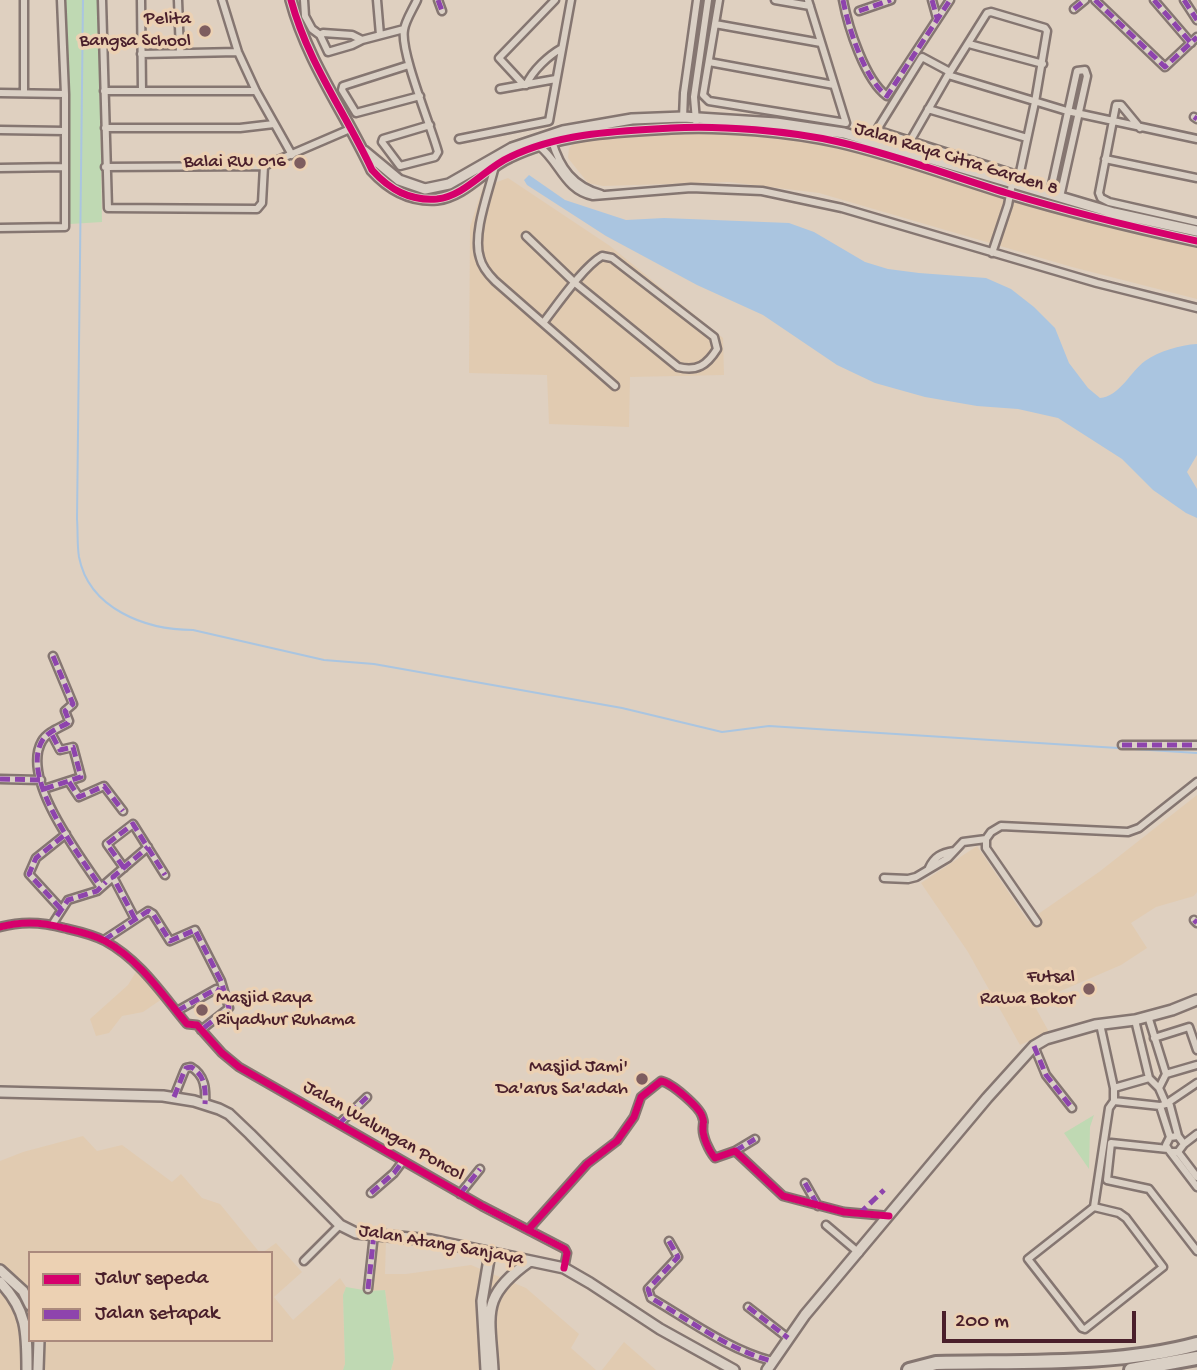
<!DOCTYPE html>
<style>
body{margin:0}
#map{position:relative;width:1197px;height:1370px;overflow:hidden;background:#dfd0c0;font-family:"Gochi Hand",sans-serif}
canvas{display:block}
.legend{position:absolute;left:28px;top:1251px;width:245px;height:91px;box-sizing:border-box;background:#ecd1b3;border:2px solid #ab8a7d;margin:0;padding:9px 12px;list-style:none;font-size:21px;color:#4a1f2b}
.legend li{display:flex;align-items:center;gap:14px;height:35px}
.legend b{width:35px;border:2px solid #ab8a7d}
.scale{position:absolute;left:942px;top:1311px;width:194px;height:32px;box-sizing:border-box;border:4px solid #4a1f2b;border-top:0;padding-left:9px;font-size:21px;line-height:24px;white-space:nowrap;color:#4a1f2b;-webkit-text-stroke:5px #ecd1b3;paint-order:stroke}
</style>
<div id="map">
<canvas width="1197" height="1370"></canvas>
<ul class="legend">
<li><b style="height:9px;background:#d6006c"></b>Jalur sepeda</li>
<li><b style="height:9px;background:#8e44ad"></b>Jalan setapak</li>
</ul>
<div class="scale">200 m</div>
</div>
<script>
const ctx = document.querySelector('canvas').getContext('2d');
ctx.lineJoin = 'round';
function fill(path, color) { ctx.fillStyle = color; ctx.fill(path, 'evenodd'); }
function trace(path, color, width, dash) { ctx.strokeStyle = color; ctx.lineWidth = width; ctx.lineCap = dash ? 'butt' : 'round'; ctx.setLineDash(dash || []); ctx.stroke(path); }
function write(font, color, halo, rows, align = 'center') {
  ctx.font = font + ' "Gochi Hand",sans-serif'; ctx.lineWidth = 7; ctx.setLineDash([]); ctx.textBaseline = 'middle'; ctx.strokeStyle = halo; ctx.fillStyle = color; for (const [text, x, y, turn = 0] of rows) {
    ctx.save(); ctx.translate(x, y); ctx.rotate((+turn || 0) * Math.PI / 180); ctx.textAlign = isNaN(turn) ? turn : align; if (halo) ctx.strokeText(text, 0, 0); ctx.fillText(text, 0, 0); ctx.restore();
  }
}
fill(new Path2D(`
 M665 132 763 135 837 145 1096 222 1197 244V299L1072 267 819 193 729 182 603 186 588 183 568 158 569 148 577 140Z
 M508 178 610 246 723 338 724 375 630 377 629 427 549 424 547 375 469 373 470 227 483 187Z
 M1197 795V892L1194 896 1156 907 1131 923 1147 948 1121 965 1033 1003 1049 1032 1020 1045 968 952 921 883 977 846 1028 921 1099 872Z
 M137 970 162 999 143 1012 122 1016 109 1033 96 1036 90 1019 128 985Z
 M83 1136 97 1151 122 1145 172 1182 181 1174 202 1198 220 1204 260 1253H30V1340H271V1253H262L276 1243 302 1272 274 1297 293 1320 340 1278 346 1287 343 1295 345 1364 343 1370H0V1161L23 1152Z
 M378 1239H386L385 1274H406L471 1265 526 1288 579 1334 571 1348 596 1370H391L394 1359 385 1290 369 1291Z
 M624 1342 656 1370H602Z`), '#e1cbb1');
fill(new Path2D(`
 M66 0H98L102 222 70 224Z
 M1094 1115 1090 1127 1089 1169 1064 1133Z
 M346 1287 369 1291 385 1290 394 1359 391 1370H343L345 1364 343 1295Z`), '#bfd9b3');
fill(new Path2D(`
 M529 175 565 200 626 220 664 218 789 223 814 232 865 262 888 269 919 273 986 278 1011 289 1034 307 1055 328 1069 363 1088 388 1100 398C1119 397 1131 371 1145 361 1159 351 1180 345 1197 344V455L1187 472 1197 489V518L1186 513 1153 490 1122 459 1058 418 1018 409 977 406 925 397 875 383 837 365 763 315 697 285 606 236 527 185 524 180Z`), '#aac5e0');
trace(new Path2D(`
 M83 0 77 519C78 531 77 545 79 557 89 609 146 630 193 630L324 660 374 664 622 708 722 732 769 726 1197 753`), '#aac5e0', 2);
const street = new Path2D(`
 M24 0V93
 M102 0 108 208 257 209 262 203 264 166
 M141 0 142 91
 M178 0 180 53
 M222 0 238 52 256 91 292 155
 M304 0 305 16 312 29 320 35 328 52 352 45 362 40 404 29
 M377 0 380 35
 M417 0C413 9 405 21 404 30 400 52 431 126 438 152L435 157 400 166 382 142 383 139 430 125
 M438 0 442 11
 M719 0 703 95 709 101 846 123 808 0
 M775 0 810 6
 M843 0C848 27 865 80 887 96L950 0
 M932 0 937 18
 M1095 0 1165 67 1197 37
 M1154 0 1191 43
 M1184 0 1197 20
 M1074 9 1085 0
 M859 11 891 0
 M715 24 821 43
 M320 35 323 33 352 35 362 40
 M969 44 1043 64
 M141 54 238 52
 M709 62 834 85
 M409 65 343 86 342 90 356 113 420 96
 M948 75 1067 111 1197 139
 M524 85 499 58 555 0
 M526 85C533 70 548 56 562 48
 M500 89 556 79
 M104 91H256
 M0 93 65 94
 M928 109 1027 138
 M1194 117 1197 119
 M683 118 684 93 697 0
 M696 121 694 97 708 0
 M105 128H240L274 124
 M1140 128 1121 105H1116L1099 193 1101 198 1109 202 1197 222
 M0 130 65 131
 M459 139 549 121 571 0
 M552 141C560 168 573 186 601 194
 M909 143 948 75 950 72 987 13 991 12 1045 28 1047 31 1035 102 1020 172 1014 174 879 131 878 128 922 57 950 72
 M539 146C560 162 564 190 593 196L691 188 762 191 842 208 1097 283 1197 308
 M1105 159 1197 178
 M495 166C489 191 472 234 480 258 482 267 489 275 495 281L615 386
 M105 167 264 166 350 129
 M0 168 65 167
 M1050 194 1077 71 1085 70 1087 76 1060 197
 M0 228 65 227V94L61 0
 M526 236 575 283 678 367C697 372 707 365 717 349L714 337 612 258 602 256C584 266 557 305 543 323
 M992 253 1008 205 1012 184
 M53 656 73 704 65 711 69 721 68 723C59 728 47 732 42 741 20 779 80 856 100 886
 M1122 745H1197
 M0 779 41 780
 M69 782 79 797 104 786 123 811
 M44 789 81 777 73 747 60 750 51 733
 M124 868 107 844 133 824 165 875
 M929 868C934 857 941 853 954 851
 M884 878 908 879 916 877 948 858 963 842 986 839
 M61 909 29 874 36 858 66 834
 M135 919 113 877 148 847
 M1194 920 1197 923
 M1037 922 986 848V839L991 832 1001 826 1128 832 1139 828 1197 782
 M52 925 68 900 97 891 113 877
 M0 927C21 921 43 922 64 928 77 931 92 934 105 941 140 960 162 994 187 1024L197 1025 222 1053 239 1067 482 1206 565 1249 567 1253 564 1268
 M104 940 148 911 153 914 170 941 195 930 221 981 229 1008 201 1030
 M177 1011 216 989 224 993
 M1135 1020 1149 1078 1159 1088 1166 1074 1148 1016
 M1100 1024 1114 1088V1101L1160 1106 1166 1104
 M1154 1038 1189 1027 1197 1050
 M1034 1046 1046 1075 1072 1108
 M1166 1074 1197 1065
 M1114 1088 1149 1078
 M1159 1088 1166 1104 1197 1083
 M174 1097 184 1072 186 1068 191 1067C205 1075 206 1089 205 1104
 M1169 1102 1178 1136
 M1160 1106 1170 1137
 M339 1124 367 1097
 M1184 1144 1197 1134
 M1168 1149 1111 1143 1107 1180 1149 1189 1197 1251
 M735 1151 755 1139
 M1171 1152H1178L1184 1144 1178 1136 1170 1137 1166 1145 1168 1149 1197 1187
 M1178 1152 1197 1177
 M805 1183 818 1206
 M371 1193 394 1173 403 1161
 M460 1194 480 1169
 M1094 1207 1119 1213 1126 1218 1163 1267 1085 1329 1082 1328 1028 1259 1094 1207 1109 1108 1114 1101
 M826 1225 859 1253
 M528 1230 587 1164 617 1141 634 1117 641 1097 661 1081C672 1083 699 1107 702 1116 705 1126 703 1118 703 1127 702 1136 709 1151 715 1158L735 1151 783 1196 844 1212 889 1216
 M669 1241 678 1257 648 1289 651 1298C689 1320 729 1350 772 1361
 M304 1261 340 1225
 M368 1289 374 1234
 M748 1307 788 1338`);
const secondary = new Path2D(`
 M291 0C308 63 345 112 372 170 390 190 410 201 437 199 465 196 485 168 510 157 559 133 617 131 671 128 720 125 791 131 839 142 896 155 951 176 1007 193 1070 212 1133 227 1197 241
 M364 151 399 180 425 189 449 184 512 148 563 131 632 119 683 117 776 123 844 133 1114 213 1197 231
 M0 1092 163 1096 194 1101 219 1109 229 1114 250 1134 340 1225 356 1233 431 1240 564 1268 590 1283 660 1329 734 1370
 M0 1270 23 1291 30 1305
 M0 1282C27 1310 27 1332 27 1370
 M38 1370 39 1340
 M486 1370 482 1301 490 1253
 M493 1370C490 1314 479 1297 530 1261
 M767 1370 805 1315 987 1098 1034 1046 1046 1039 1095 1025 1135 1020 1172 1010 1197 1000`);
const highway = new Path2D(`
 M909 1370 936 1363C1019 1361 1117 1366 1197 1344
 M1131 1370 1197 1358`);
trace(street, '#857671', 11);
trace(secondary, '#857671', 14);
trace(highway, '#857671', 18);
trace(street, '#dad0c5', 6);
trace(secondary, '#dad0c5', 9);
trace(highway, '#dad0c5', 12);
trace(new Path2D(`
 M438 0 442 11
 M843 0C848 27 865 80 887 96L950 0
 M932 0 937 18
 M1095 0 1165 67 1197 37
 M1154 0 1191 43
 M1184 0 1197 20
 M1074 9 1085 0
 M859 11 891 0
 M1194 117 1197 119
 M53 656 73 704 65 711 69 721 68 723C59 728 47 732 42 741 20 779 80 856 100 886
 M1122 745H1197
 M0 779 41 780
 M69 782 79 797 104 786 123 811
 M44 789 81 777 73 747 60 750 51 733
 M124 868 107 844 133 824 165 875
 M61 909 29 874 36 858 66 834
 M57 916 68 900 97 891 106 882
 M135 919 113 877 148 847
 M1194 920 1197 923
 M104 940 148 911 153 914 170 941 195 930 221 981 229 1008 201 1030
 M177 1011 216 989 224 993
 M1034 1046 1046 1075 1072 1108
 M174 1097 184 1072 186 1068 191 1067C205 1075 206 1089 205 1104
 M339 1124 367 1097
 M735 1151 755 1139
 M805 1183 818 1206
 M371 1193 394 1173 403 1161
 M460 1194 480 1169
 M859 1214 884 1190
 M669 1241 678 1257 648 1289 651 1298C689 1320 729 1350 772 1361
 M368 1289 374 1234
 M748 1307 788 1338`), '#8e44ad', 5, [10, 5]);
trace(new Path2D(`
 M291 0C308 63 345 112 372 170 390 190 410 201 437 199 465 196 485 168 510 157 559 133 617 131 671 128 720 125 791 131 839 142 896 155 951 176 1007 193 1070 212 1133 227 1197 241
 M0 927C21 921 43 922 64 928 77 931 92 934 105 941 140 960 162 994 187 1024L197 1025 222 1053 239 1067 482 1206 565 1249 567 1253 564 1268
 M528 1230 587 1164 617 1141 634 1117 641 1097 661 1081C672 1083 699 1107 702 1116 705 1126 703 1118 703 1127 702 1136 709 1151 715 1158L735 1151 783 1196 844 1212 889 1216`), '#d6006c', 7);
for (const [x, y, r, color] of [
 [205,31,7,"#7e5d5f"],
 [300,163,7,"#7e5d5f"],
 [1089,989,7,"#7e5d5f"],
 [202,1010,7,"#7e5d5f"],
 [642,1079,7,"#7e5d5f"]
]) { const dot = new Path2D(); dot.arc(x, y, r, 0, 2 * Math.PI); ctx.fillStyle = color; ctx.fill(dot); trace(dot, '#ecd1b3', 2.5); }
write('19px', '#4a1f2b', '#ecd1b3', [
 ["Pelita",191,20],
 ["Bangsa School",191,42],
 ["Balai RW 016",286,163],
 ["Futsal",1075,978],
 ["Rawa Bokor",1075,1000],
 ["Masjid Raya",216,999,"left"],
 ["Riyadhur Ruhama",216,1021,"left"],
 ["Masjid Jami'",628,1068],
 ["Da'arus Sa'adah",628,1090]
], 'right');
write('19px', '#4a1f2b', '#ecd1b3', [
 ["Jalan Raya Citra Garden 8",956,160,17],
 ["Jalan Walungan Poncol",383,1132,30],
 ["Jalan Atang Sanjaya",441,1246,10]
]);
</script>
